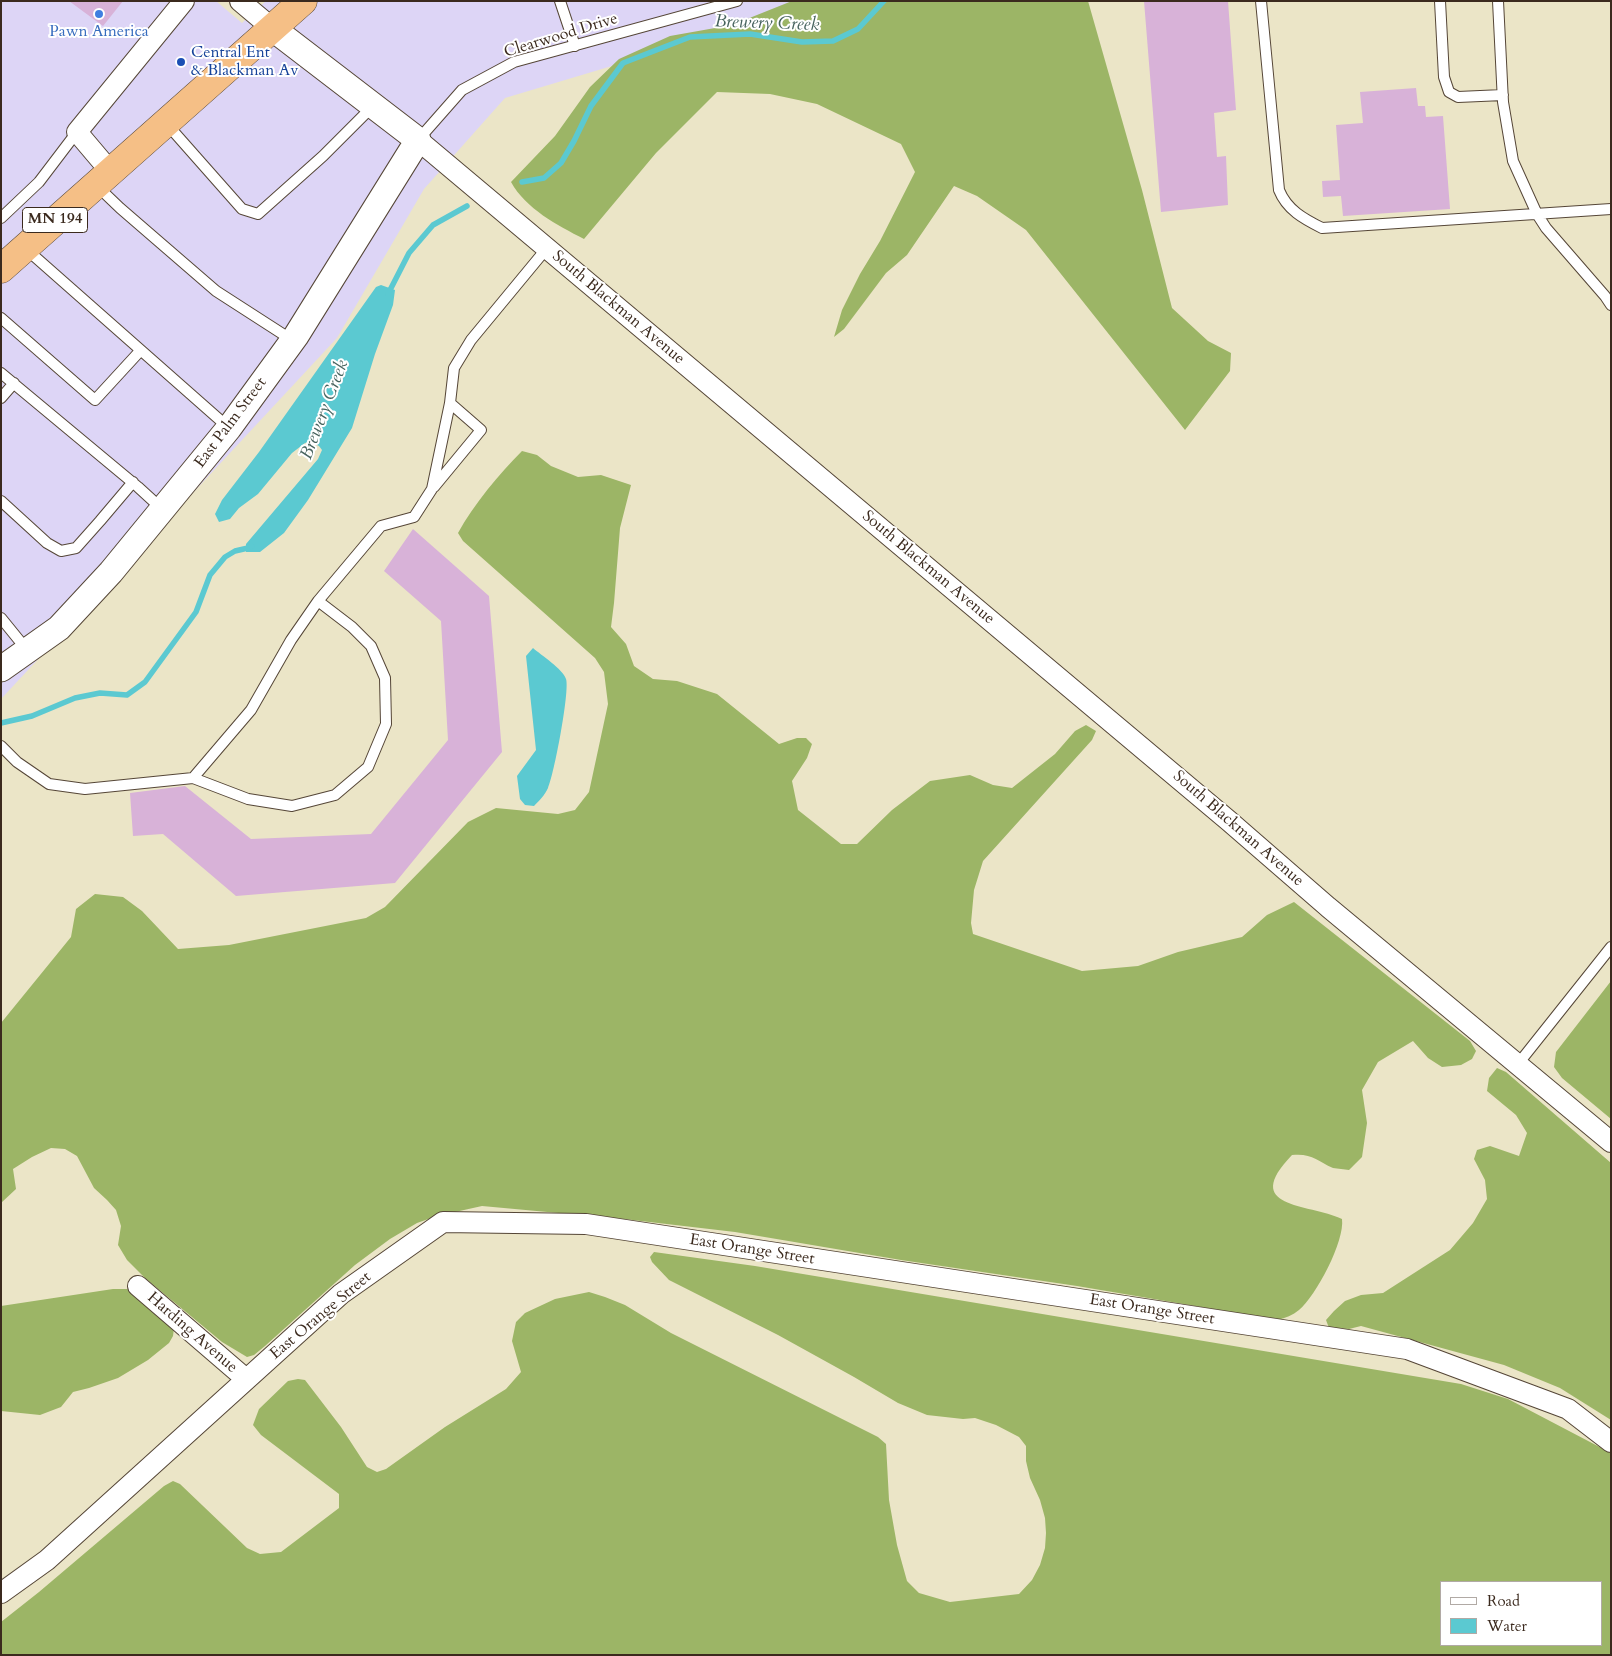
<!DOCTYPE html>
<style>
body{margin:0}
#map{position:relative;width:1612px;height:1656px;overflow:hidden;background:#ebe5c7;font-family:Cardo,serif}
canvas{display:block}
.frame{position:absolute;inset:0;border:2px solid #3b2a1e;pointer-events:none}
.legend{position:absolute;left:1440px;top:1581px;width:162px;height:65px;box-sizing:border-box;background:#fff;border:1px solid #b1aaa5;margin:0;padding:6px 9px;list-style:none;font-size:15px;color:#3b2a1e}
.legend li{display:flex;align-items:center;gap:10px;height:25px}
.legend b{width:25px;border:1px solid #b1aaa5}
</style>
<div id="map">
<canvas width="1612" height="1656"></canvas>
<div class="frame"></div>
<ul class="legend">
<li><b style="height:6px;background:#fff"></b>Road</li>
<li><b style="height:14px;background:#5bc9d1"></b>Water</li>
</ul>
</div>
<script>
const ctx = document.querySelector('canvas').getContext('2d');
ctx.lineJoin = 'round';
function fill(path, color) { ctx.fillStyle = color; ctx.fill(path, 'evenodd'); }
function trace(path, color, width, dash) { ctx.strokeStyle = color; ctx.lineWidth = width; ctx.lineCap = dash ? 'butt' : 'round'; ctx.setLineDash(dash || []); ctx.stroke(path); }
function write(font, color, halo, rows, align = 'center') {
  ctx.font = font + ' Cardo,serif'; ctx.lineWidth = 4; ctx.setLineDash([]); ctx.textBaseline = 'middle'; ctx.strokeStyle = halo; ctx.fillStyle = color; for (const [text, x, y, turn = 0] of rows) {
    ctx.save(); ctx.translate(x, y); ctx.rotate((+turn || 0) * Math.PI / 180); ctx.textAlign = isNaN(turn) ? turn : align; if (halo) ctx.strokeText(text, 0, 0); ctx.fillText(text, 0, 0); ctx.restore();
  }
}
fill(new Path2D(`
 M1 1H216L242 23 266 1H829L505 98 424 189 337 338 1 699Z`), '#ddd5f6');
fill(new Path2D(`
 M792 1H1088L1142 190 1172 308 1208 341 1231 353 1230 371 1185 430 1026 230 977 196 954 186 907 255 886 273 844 329 834 337 842 310 860 274 880 241 915 172 901 144 817 104 770 94 717 92 656 153 584 239C557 225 526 209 511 182L555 136 590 87 619 59 670 36 732 25Z
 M522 451 537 455 551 466 578 477 601 475 631 485 620 528 614 603 611 627 626 644 634 666 653 679 677 681 717 694 779 744 797 738H806L812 744 807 758 792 781 798 810 841 844H857L892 810 930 781 970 775 993 785 1012 788 1055 754 1075 731 1086 725 1096 731 1092 740 983 861 974 890 971 923 973 934 1082 971 1138 966 1178 952 1242 937 1267 915 1294 902 1470 1041 1476 1051 1472 1059 1461 1065 1442 1067 1428 1058 1413 1041 1378 1062 1362 1090 1367 1123 1362 1157 1349 1170C1344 1169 1338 1169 1333 1168 1317 1161 1312 1153 1292 1155 1240 1209 1308 1203 1342 1219 1345 1241 1316 1296 1299 1310 1293 1315 1285 1318 1278 1320L1077 1286 901 1260 735 1232 624 1219 482 1206 437 1216 417 1223 390 1239 355 1265 265 1346 254 1355 247 1357 222 1342 145 1278 127 1260 118 1245 121 1226 116 1210 107 1200 94 1188 77 1156 65 1149 51 1148 32 1157 13 1169 16 1189 1 1203V1023L71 937 76 909 95 894 123 897 142 911 178 949 229 945 366 918 385 907 468 822 496 808 558 814 575 810 589 792 608 704 604 672 595 658 463 541 458 533C474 504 499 474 522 451Z
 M1611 981V1119L1562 1078 1554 1067 1556 1052Z
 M1497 1068 1506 1072 1611 1163V1420L1560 1388 1504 1365 1361 1326 1349 1329 1329 1328 1326 1320 1334 1311 1345 1301 1361 1295 1383 1293 1450 1250 1473 1223 1487 1199 1485 1180 1474 1159 1477 1150 1490 1146 1519 1156 1527 1133 1516 1115 1487 1091 1489 1078Z
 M654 1252 755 1266 1461 1384 1508 1399 1611 1453V1655H1V1622L39 1592 164 1486 173 1481 180 1484 247 1548 260 1554 281 1552 339 1508V1494L261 1435 253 1425 259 1409 288 1381 298 1379 305 1380 341 1427 367 1467 377 1472 386 1469 445 1427 506 1389 521 1372 512 1341 516 1322 525 1313 555 1299 589 1292 605 1297 625 1305 671 1333 878 1437 886 1444 889 1500 897 1545 907 1581 919 1593 950 1602 1019 1594 1032 1580 1040 1565 1045 1548 1046 1533 1045 1518 1040 1500 1030 1478 1026 1461V1446L1019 1437 996 1425 975 1418 963 1419 927 1415 898 1403 854 1377 778 1335 669 1280 652 1262 650 1257ZM1441 1582H1601V1645H1441Z
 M113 1289H127L148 1301 174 1328 173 1336 169 1343 148 1360 118 1378 89 1388 73 1392 61 1407 40 1415 1 1411V1306Z`), '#9cb566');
fill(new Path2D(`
 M381 285 395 290 393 305 375 354 352 428 308 500 284 533 260 552H246V544L318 459 322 450 319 446 311 442 305 443 292 453 258 494 239 508 230 519 219 522 215 514 222 500 259 452 376 287Z
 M533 648C541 655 563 669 566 679 570 691 554 775 548 788 545 795 539 801 534 806L525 805 520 799 517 776 536 750 526 656Z`), '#5bc9d1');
trace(new Path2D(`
 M522 182 544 178 561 163 574 141 591 106 623 63 690 37 750 34 802 42 833 41 858 29 884 1
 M388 294 409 253 433 225 467 206
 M1 723 32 716 75 698 100 693 127 695 145 682 196 612 210 575 225 557 235 551 248 548 252 546`), '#5bc9d1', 5.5);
fill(new Path2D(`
 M69 1H123L103 26Z
 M1144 1H1228L1236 110 1214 113 1217 157 1226 156 1228 205 1161 212Z
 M1416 88 1418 106H1425L1426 117 1443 116 1450 209 1343 216 1341 196 1323 197 1322 181 1340 180 1336 125 1363 123 1360 92Z
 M413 529 489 596 502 752 395 883 236 896 163 834 133 836 130 793 185 786 251 839 371 834 448 740 441 621 384 571Z`), '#d8b2d8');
const service = new Path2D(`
 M560 1 575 46
 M1261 1 1279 190C1287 210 1304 219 1322 228L1611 209
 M1440 1 1444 77 1449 92 1458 97 1503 95
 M1498 1 1503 102 1513 161 1537 214 1546 228 1605 296 1611 305
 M166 123 242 209 258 214 323 156 373 106
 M418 140 462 90 514 62 737 1
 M96 185 120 208 216 291 292 340
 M1 218 39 182 77 132
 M25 248 229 428
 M1 318 95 400 140 351
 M1 373 138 487 162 509
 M1 398 14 383
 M434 487 481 430 450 403
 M1 501 47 543 61 551 76 548 100 521 133 482
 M1 618 27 650
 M1 746 17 762 49 784 85 789 193 778 251 710 291 640 318 601 381 526 414 517 432 489 450 403 454 368 471 340 547 248
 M193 778 248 799 292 806 335 795 368 767 386 724 385 678 371 646 352 627 318 601
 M1518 1064 1611 947`);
const minor = new Path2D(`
 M240 1 272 28
 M418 140 1229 821 1328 907 1611 1142
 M110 171 77 132 184 1
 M138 1286 246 1379
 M1 1593 47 1560 341 1294 443 1222 586 1224 1407 1349 1568 1409 1611 1442`);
const tertiary = new Path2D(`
 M1 669 59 628 111 572 229 428 296 336 418 140 272 28`);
const trunk = new Path2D(`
 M1 269 303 1`);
trace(service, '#554637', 12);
trace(minor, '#554637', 22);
trace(tertiary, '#554637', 27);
trace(trunk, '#554637', 29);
trace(service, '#fff', 10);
trace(minor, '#fff', 20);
trace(tertiary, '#fff', 25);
trace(trunk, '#f5bf86', 28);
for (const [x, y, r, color] of [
 [99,14,5,"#3f7fe0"],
 [181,62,5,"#1a4fb4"]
]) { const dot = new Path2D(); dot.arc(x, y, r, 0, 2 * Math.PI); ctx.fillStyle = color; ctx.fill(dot); trace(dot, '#fff', 2); }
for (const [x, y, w] of [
 [55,220,65]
]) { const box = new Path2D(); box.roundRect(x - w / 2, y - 12.5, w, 25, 4); ctx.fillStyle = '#fff'; ctx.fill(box); trace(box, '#3b2a1e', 1); }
write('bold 15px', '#3b2a1e', null, [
 ["MN 194",55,220]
]);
write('16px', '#366cbe', '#fff', [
 ["Pawn America",99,32]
]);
write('16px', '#3b2a1e', '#fff', [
 ["Clearwood Drive",561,36,-17],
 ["South Blackman Avenue",618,308,40],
 ["East Palm Street",231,423,-53],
 ["South Blackman Avenue",928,568,40],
 ["South Blackman Avenue",1238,829,41],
 ["East Orange Street",752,1250,9],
 ["East Orange Street",1152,1310,9],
 ["East Orange Street",321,1316,-40],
 ["Harding Avenue",192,1333,41]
]);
write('16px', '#164399', '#fff', [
 ["Central Ent",191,53],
 ["& Blackman Av",191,71]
], 'left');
write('italic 18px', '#46625d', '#fff', [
 ["Brewery Creek",767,24,2],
 ["Brewery Creek",325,410,-69]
]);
</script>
